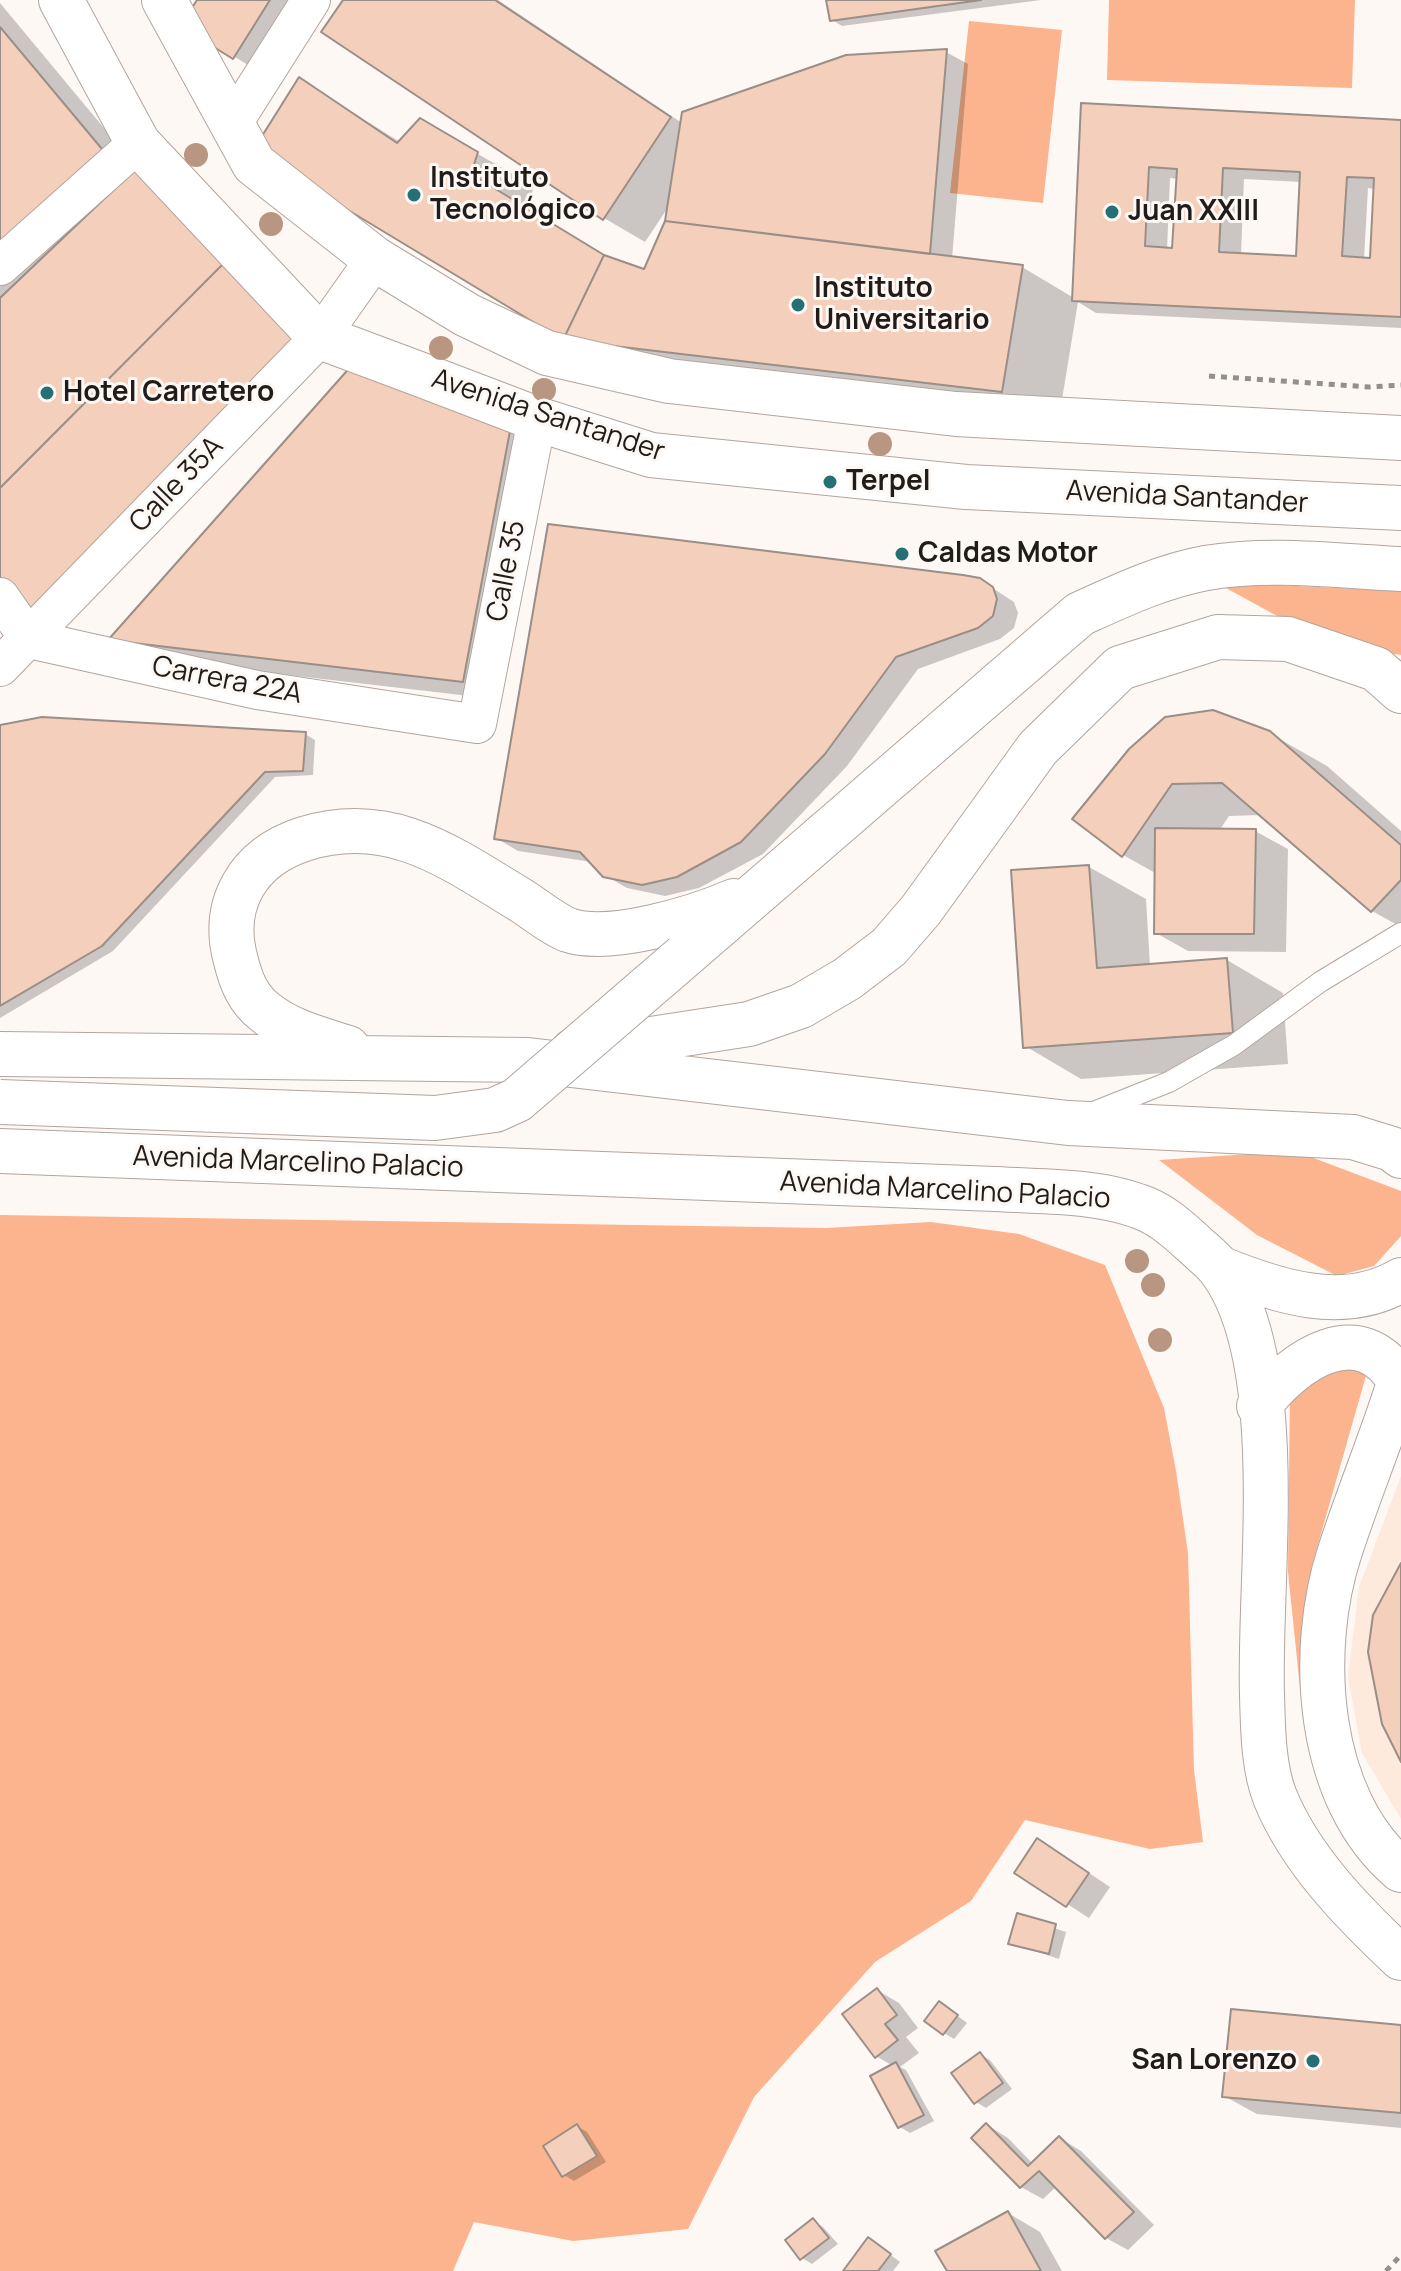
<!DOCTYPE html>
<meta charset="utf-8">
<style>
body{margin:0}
canvas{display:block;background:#fef8f5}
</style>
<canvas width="1401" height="2271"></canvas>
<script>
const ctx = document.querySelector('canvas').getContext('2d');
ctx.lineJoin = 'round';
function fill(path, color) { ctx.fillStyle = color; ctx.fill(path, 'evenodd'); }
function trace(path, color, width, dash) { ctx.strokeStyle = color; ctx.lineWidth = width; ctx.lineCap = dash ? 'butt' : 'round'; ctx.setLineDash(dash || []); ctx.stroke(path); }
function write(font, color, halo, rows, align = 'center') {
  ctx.font = font + ' Manrope,sans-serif'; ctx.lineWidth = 6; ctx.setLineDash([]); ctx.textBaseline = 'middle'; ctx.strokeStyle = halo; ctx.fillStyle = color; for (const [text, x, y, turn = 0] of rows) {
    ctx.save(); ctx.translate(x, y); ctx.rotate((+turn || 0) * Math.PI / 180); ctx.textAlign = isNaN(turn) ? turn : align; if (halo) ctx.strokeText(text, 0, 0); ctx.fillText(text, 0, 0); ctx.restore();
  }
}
fill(new Path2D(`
 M1401 1476V1819L1362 1753 1348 1677 1359 1587Z`), '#fee9dd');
fill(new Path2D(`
 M1109 0H1355L1352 88 1107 80Z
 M969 21 1062 30 1043 203 950 193Z
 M1215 582 1401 591V655L1330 645Z
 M1295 1151 1401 1191V1236L1374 1266 1337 1276 1257 1235 1159 1160Z
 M0 1215 826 1228 931 1222 1019 1234 1105 1265 1164 1408 1176 1471 1188 1553 1194 1770 1203 1842 1150 1849 1025 1820 971 1901 875 1962 754 2097 688 2229 573 2241 474 2222 453 2271H0Z
 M1369 1365 1311 1569 1303 1717 1288 1572 1290 1389 1332 1371Z`), '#fbb48d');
fill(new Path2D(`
 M199 0H299L256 70 183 25Z
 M346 0H498L682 123 946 52 968 64 952 259 1022 267 1074 298 1083 105 1401 122V328L1096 313 1078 302 1058 424 622 372 299 79 400 142 420 121 534 186 527 209 610 259 646 271 666 223 669 206 645 242 604 218ZM1170 178 1178 179 1174 250H1167ZM1244 179 1301 182 1298 258 1241 255ZM1368 188 1375 189 1372 260 1364 259Z
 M829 0H1041L842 26 832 20Z
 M0 3 138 169 0 575Z
 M362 358 544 435 495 699 142 658 111 640Z
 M980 580 1014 602 1018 613 1014 628 1000 639 918 669 847 766 763 854 699 888 665 896 627 888 604 875 592 862 518 851 496 838Z
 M0 728 305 734 315 740 313 775 275 777 113 951 0 1018Z
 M1269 733 1327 766 1401 831V927L1372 911 1262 815 1229 816 1219 831H1255L1288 849 1286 952 1188 951 1156 933 1157 874 1123 855 1075 818Z
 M1089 867 1146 899 1150 966 1227 960 1283 993 1288 1064 1081 1079 1025 1046Z
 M1059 1853 1110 1887 1089 1918 1017 1872Z
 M1018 1916 1066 1932 1059 1959 1011 1943Z
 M877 1990 899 2003 918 2028 906 2037 919 2053 900 2067 906 2070 934 2121 910 2133 900 2127 893 2066 876 2056Z
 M950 2010 967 2023 954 2039 944 2033Z
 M1401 2027V2128L1257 2114 1224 2096Z
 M980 2054 990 2060 1012 2089 986 2108 976 2102Z
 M987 2125 1008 2138 1033 2164 1060 2138 1081 2151 1154 2225 1128 2250 1106 2238 1057 2186 1043 2199 1021 2187Z
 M577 2126 587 2132 606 2162 574 2181 564 2175Z
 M1008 2213 1040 2232 1062 2271H949Z
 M813 2221 823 2227 838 2244 812 2264 802 2258Z
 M879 2246 900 2262 893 2271H846Z`), '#0003');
const building = new Path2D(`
 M197 0H270L233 59 180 26Z
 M343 0H495L671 117 603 220 321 32Z
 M826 0H981L830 21Z
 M0 27 107 155 0 249Z
 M947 49 930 254 665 221 682 112 846 55Z
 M299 77 397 143 420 118 478 152 471 174 604 255 563 340 252 152Z
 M1081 103 1401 120V317L1072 301ZM1149 167 1177 169 1172 248 1145 246ZM1223 168 1300 172 1296 256 1219 252ZM1347 177 1374 178 1370 258 1342 256Z
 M145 160 225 262 0 488V298Z
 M665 221 1023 265 1002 392 563 340 604 255 644 269Z
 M225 262 298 342 29 620 0 579V488Z
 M361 355 513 415 463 682 108 640Z
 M548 524 963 575 980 578 993 587 997 599 993 616 978 628 896 657 825 754 741 842 677 877 642 885 603 877 580 852 494 839Z
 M1213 710 1270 731 1401 845V880L1371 912 1222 783 1172 784 1122 857 1072 819 1129 749 1165 717Z
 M42 717 306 732 303 771 265 772 102 946 0 1006V725Z
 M1155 828 1256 829 1254 934H1154Z
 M1089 865 1097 968 1227 958 1233 1033 1023 1048 1011 870Z
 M1401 1563V1762L1382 1724 1368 1652 1373 1615Z
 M1037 1838 1089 1873 1066 1907 1014 1873Z
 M1017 1913 1056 1924 1049 1954 1008 1944Z
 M877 1988 897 2015 885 2024 898 2040 875 2058 842 2014Z
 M939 2001 958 2015 943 2035 924 2021Z
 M1231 2009 1401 2025V2113L1222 2097Z
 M980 2052 1003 2083 974 2104 951 2073Z
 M896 2062 924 2115 898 2128 870 2076Z
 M986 2123 1028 2166 1059 2136 1134 2212 1105 2239 1039 2171 1020 2188 971 2138Z
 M577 2124 597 2156 562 2177 543 2146Z
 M1008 2211 1041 2271H947L935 2251Z
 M813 2218 829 2238 800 2260 785 2240Z
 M868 2237 891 2254 878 2271H843Z`);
fill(building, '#f4cfbb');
trace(building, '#9a8e87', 2);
const lane = new Path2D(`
 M1091 1113 1169 1082 1234 1045 1320 982 1401 933`);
const street = new Path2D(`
 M233 123 311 0
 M0 266 138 143
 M0 597 29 639 257 690 477 724 537 419
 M0 667 320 337 375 259`);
const primary = new Path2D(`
 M61 0 138 143 320 337 419 374 537 419 651 455 966 487 1401 508
 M164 0 254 164 375 259 467 315 547 353 669 381 956 414 1401 438
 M684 956 1080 614C1120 596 1162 576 1206 568 1269 557 1337 566 1401 569
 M348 1048C320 1039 288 1031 265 1012 248 999 241 981 236 961 220 904 248 857 304 839 391 812 451 858 522 901 536 910 553 924 568 930 609 944 695 918 734 901
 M573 1051 749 1024 801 1006 847 979 889 947 921 910 1038 748 1120 668 1218 637 1288 639 1376 669 1401 691
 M0 1054 528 1060 1068 1123 1353 1137 1392 1149 1401 1156
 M0 1151 995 1189C1042 1192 1094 1190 1138 1206 1160 1213 1176 1228 1193 1243 1201 1251 1212 1259 1219 1268 1290 1360 1258 1582 1262 1695 1263 1727 1263 1767 1275 1797 1300 1859 1353 1913 1401 1958
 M1219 1268C1276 1291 1343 1314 1401 1280
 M1401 1377C1383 1436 1359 1492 1340 1551 1307 1651 1316 1799 1401 1870
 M1259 1406C1293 1360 1361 1314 1400 1382`);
trace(lane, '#b2a59e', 22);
trace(street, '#b2a59e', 40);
trace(primary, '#b2a59e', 46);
trace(new Path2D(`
 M1209 376 1370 387 1401 385
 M1386 2271 1401 2255`), '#948f8c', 5, [6, 6]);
trace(lane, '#fff', 20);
trace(street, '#fff', 38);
trace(primary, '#fff', 44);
const primaryBridge = new Path2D(`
 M0 1102 435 1118 495 1110 517 1100 684 956`);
trace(primaryBridge, '#b2a59e', 46, []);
trace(primaryBridge, '#fff', 44);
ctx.fillStyle = '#b89681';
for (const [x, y] of [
 [196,155],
 [271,224],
 [441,348],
 [544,390],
 [880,444],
 [1137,1261],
 [1153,1285],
 [1160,1340]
]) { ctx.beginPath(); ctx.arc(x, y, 12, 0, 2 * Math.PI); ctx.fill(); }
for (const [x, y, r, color] of [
 [414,195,8,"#256f77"],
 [1112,212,8,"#256f77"],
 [798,305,8,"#256f77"],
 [47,393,8,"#256f77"],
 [830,482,8,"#256f77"],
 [902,554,8,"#256f77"],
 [1313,2061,8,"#256f77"]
]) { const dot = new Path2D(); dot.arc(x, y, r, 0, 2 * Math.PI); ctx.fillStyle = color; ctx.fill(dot); trace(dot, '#fef8f5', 3); }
write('bold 28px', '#211c1a', '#fef8f5', [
 ["Instituto",430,179],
 ["Tecnológico",430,211],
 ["Juan XXIII",1128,212],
 ["Instituto",814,289],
 ["Universitario",814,321],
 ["Hotel Carretero",63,393],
 ["Terpel",846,482],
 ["Caldas Motor",918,554],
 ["San Lorenzo",1297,2061,"right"]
], 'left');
write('28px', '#211c1a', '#fef8f5', [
 ["Avenida Santander",548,416,18],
 ["Calle 35A",177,485,-46],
 ["Avenida Santander",1187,498,3],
 ["Calle 35",507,571,-79],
 ["Carrera 22A",227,681,11],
 ["Avenida Marcelino Palacio",298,1163,2],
 ["Avenida Marcelino Palacio",945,1191,3]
]);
</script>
